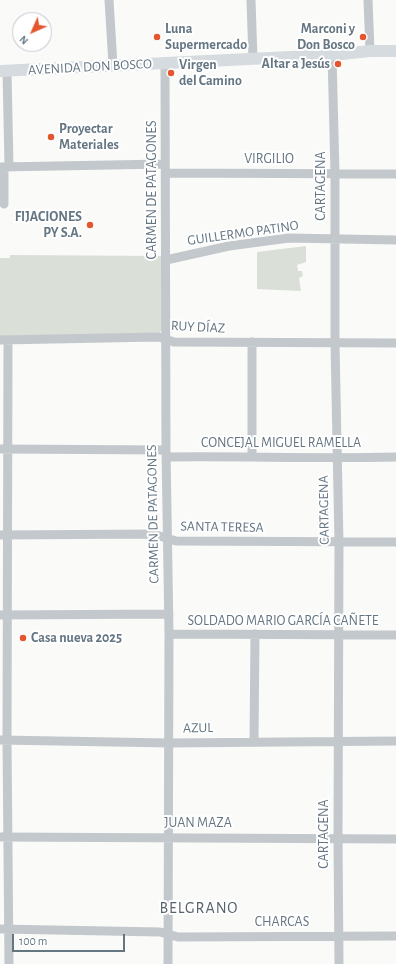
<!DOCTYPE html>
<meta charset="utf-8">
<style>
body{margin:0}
#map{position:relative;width:396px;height:964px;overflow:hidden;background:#fafaf8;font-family:"Alegreya Sans",sans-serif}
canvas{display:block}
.north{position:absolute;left:12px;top:12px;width:40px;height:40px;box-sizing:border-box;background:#fff;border:1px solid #c1c8cd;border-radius:50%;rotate:225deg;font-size:11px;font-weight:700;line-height:16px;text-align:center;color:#657683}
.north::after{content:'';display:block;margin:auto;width:14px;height:18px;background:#e4572e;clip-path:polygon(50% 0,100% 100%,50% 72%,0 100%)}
.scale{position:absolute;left:12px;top:934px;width:113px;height:18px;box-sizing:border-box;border:2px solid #657683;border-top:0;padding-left:5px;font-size:12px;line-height:14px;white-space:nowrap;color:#657683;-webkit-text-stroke:3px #fff;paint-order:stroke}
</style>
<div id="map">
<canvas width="396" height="964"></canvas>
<div class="north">N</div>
<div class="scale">100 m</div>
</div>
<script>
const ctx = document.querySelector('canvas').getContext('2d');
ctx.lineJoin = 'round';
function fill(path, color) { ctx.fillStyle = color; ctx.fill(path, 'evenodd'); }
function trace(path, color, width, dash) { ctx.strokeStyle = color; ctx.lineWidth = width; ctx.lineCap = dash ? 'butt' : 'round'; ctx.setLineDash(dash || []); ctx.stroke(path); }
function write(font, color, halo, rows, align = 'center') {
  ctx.font = font + ' "Alegreya Sans",sans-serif'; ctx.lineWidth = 4; ctx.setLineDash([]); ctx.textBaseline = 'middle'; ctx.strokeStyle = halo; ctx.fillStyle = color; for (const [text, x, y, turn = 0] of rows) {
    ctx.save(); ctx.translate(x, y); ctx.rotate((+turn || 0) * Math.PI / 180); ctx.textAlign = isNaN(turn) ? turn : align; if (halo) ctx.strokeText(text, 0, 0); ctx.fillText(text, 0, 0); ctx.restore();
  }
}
fill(new Path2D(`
 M306 246V262L297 265 298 271H302L303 276 299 278 301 291 257 289V252Z
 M10 255 162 256V329L159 334 0 336V258H10Z`), '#dadfd7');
trace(new Path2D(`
 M109 0 113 65
 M251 0 253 59
 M368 0 370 51
 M332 55 335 173V344L339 542 338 838 339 964
 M165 63 166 450 169 634 168 964
 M7 71 9 166
 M0 167 165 164
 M4 167V204
 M166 173 396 174
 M166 260 229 246 289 238 396 240
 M0 340 159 337 174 342 396 343
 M8 340 7 740 9 964
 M252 342V456
 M0 449 166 450
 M166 457C243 456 319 459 396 457
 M0 535 153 534 176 541 396 542
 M0 615 169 614
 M169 634 396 635
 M0 740 170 743 396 741
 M254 741 255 634
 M0 837 396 839
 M0 929 160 932 178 937 396 936`), '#c3c8cc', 9);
trace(new Path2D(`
 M0 71 332 55 370 51H396`), '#d6dbdf', 12);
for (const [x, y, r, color] of [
 [157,37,4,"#e4572e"],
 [363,37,4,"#e4572e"],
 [338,64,4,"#e4572e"],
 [171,73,4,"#e4572e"],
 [51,137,4,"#e4572e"],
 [90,225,4,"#e4572e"],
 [23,638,4,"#e4572e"]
]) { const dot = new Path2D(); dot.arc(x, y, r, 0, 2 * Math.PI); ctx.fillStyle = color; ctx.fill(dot); trace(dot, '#fff', 1.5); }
write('bold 14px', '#657683', '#fff', [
 ["Luna",165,29],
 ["Supermercado",165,45],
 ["Marconi y",355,29,"right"],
 ["Don Bosco",355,45,"right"],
 ["Altar a Jesús",330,64,"right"],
 ["Virgen",179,65],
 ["del Camino",179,81],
 ["Proyectar",59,129],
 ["Materiales",59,145],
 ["FIJACIONES",82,217,"right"],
 ["PY S.A.",82,233,"right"],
 ["Casa nueva 2025",31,638]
], 'left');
write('14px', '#657683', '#fff', [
 ["AVENIDA DON BOSCO",90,67,-3],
 ["VIRGILIO",269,159],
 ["CARTAGENA",321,186,-90],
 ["CARMEN DE PATAGONES",152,190,-90],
 ["GUILLERMO PATINO",243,233,-8],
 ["RUY DÍAZ",198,327,3],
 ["CONCEJAL MIGUEL RAMELLA",281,443],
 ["CARTAGENA",324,510,-91],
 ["CARMEN DE PATAGONES",153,514,-91],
 ["SANTA TERESA",222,527,1],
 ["SOLDADO MARIO GARCÍA CAÑETE",283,621],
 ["AZUL",198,728,-1],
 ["JUAN MAZA",198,823],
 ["CARTAGENA",324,834,-90],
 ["CHARCAS",282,922]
]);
ctx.letterSpacing = '1px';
write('16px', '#57646e', '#fff', [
 ["BELGRANO",199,908]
]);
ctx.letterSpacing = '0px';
</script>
